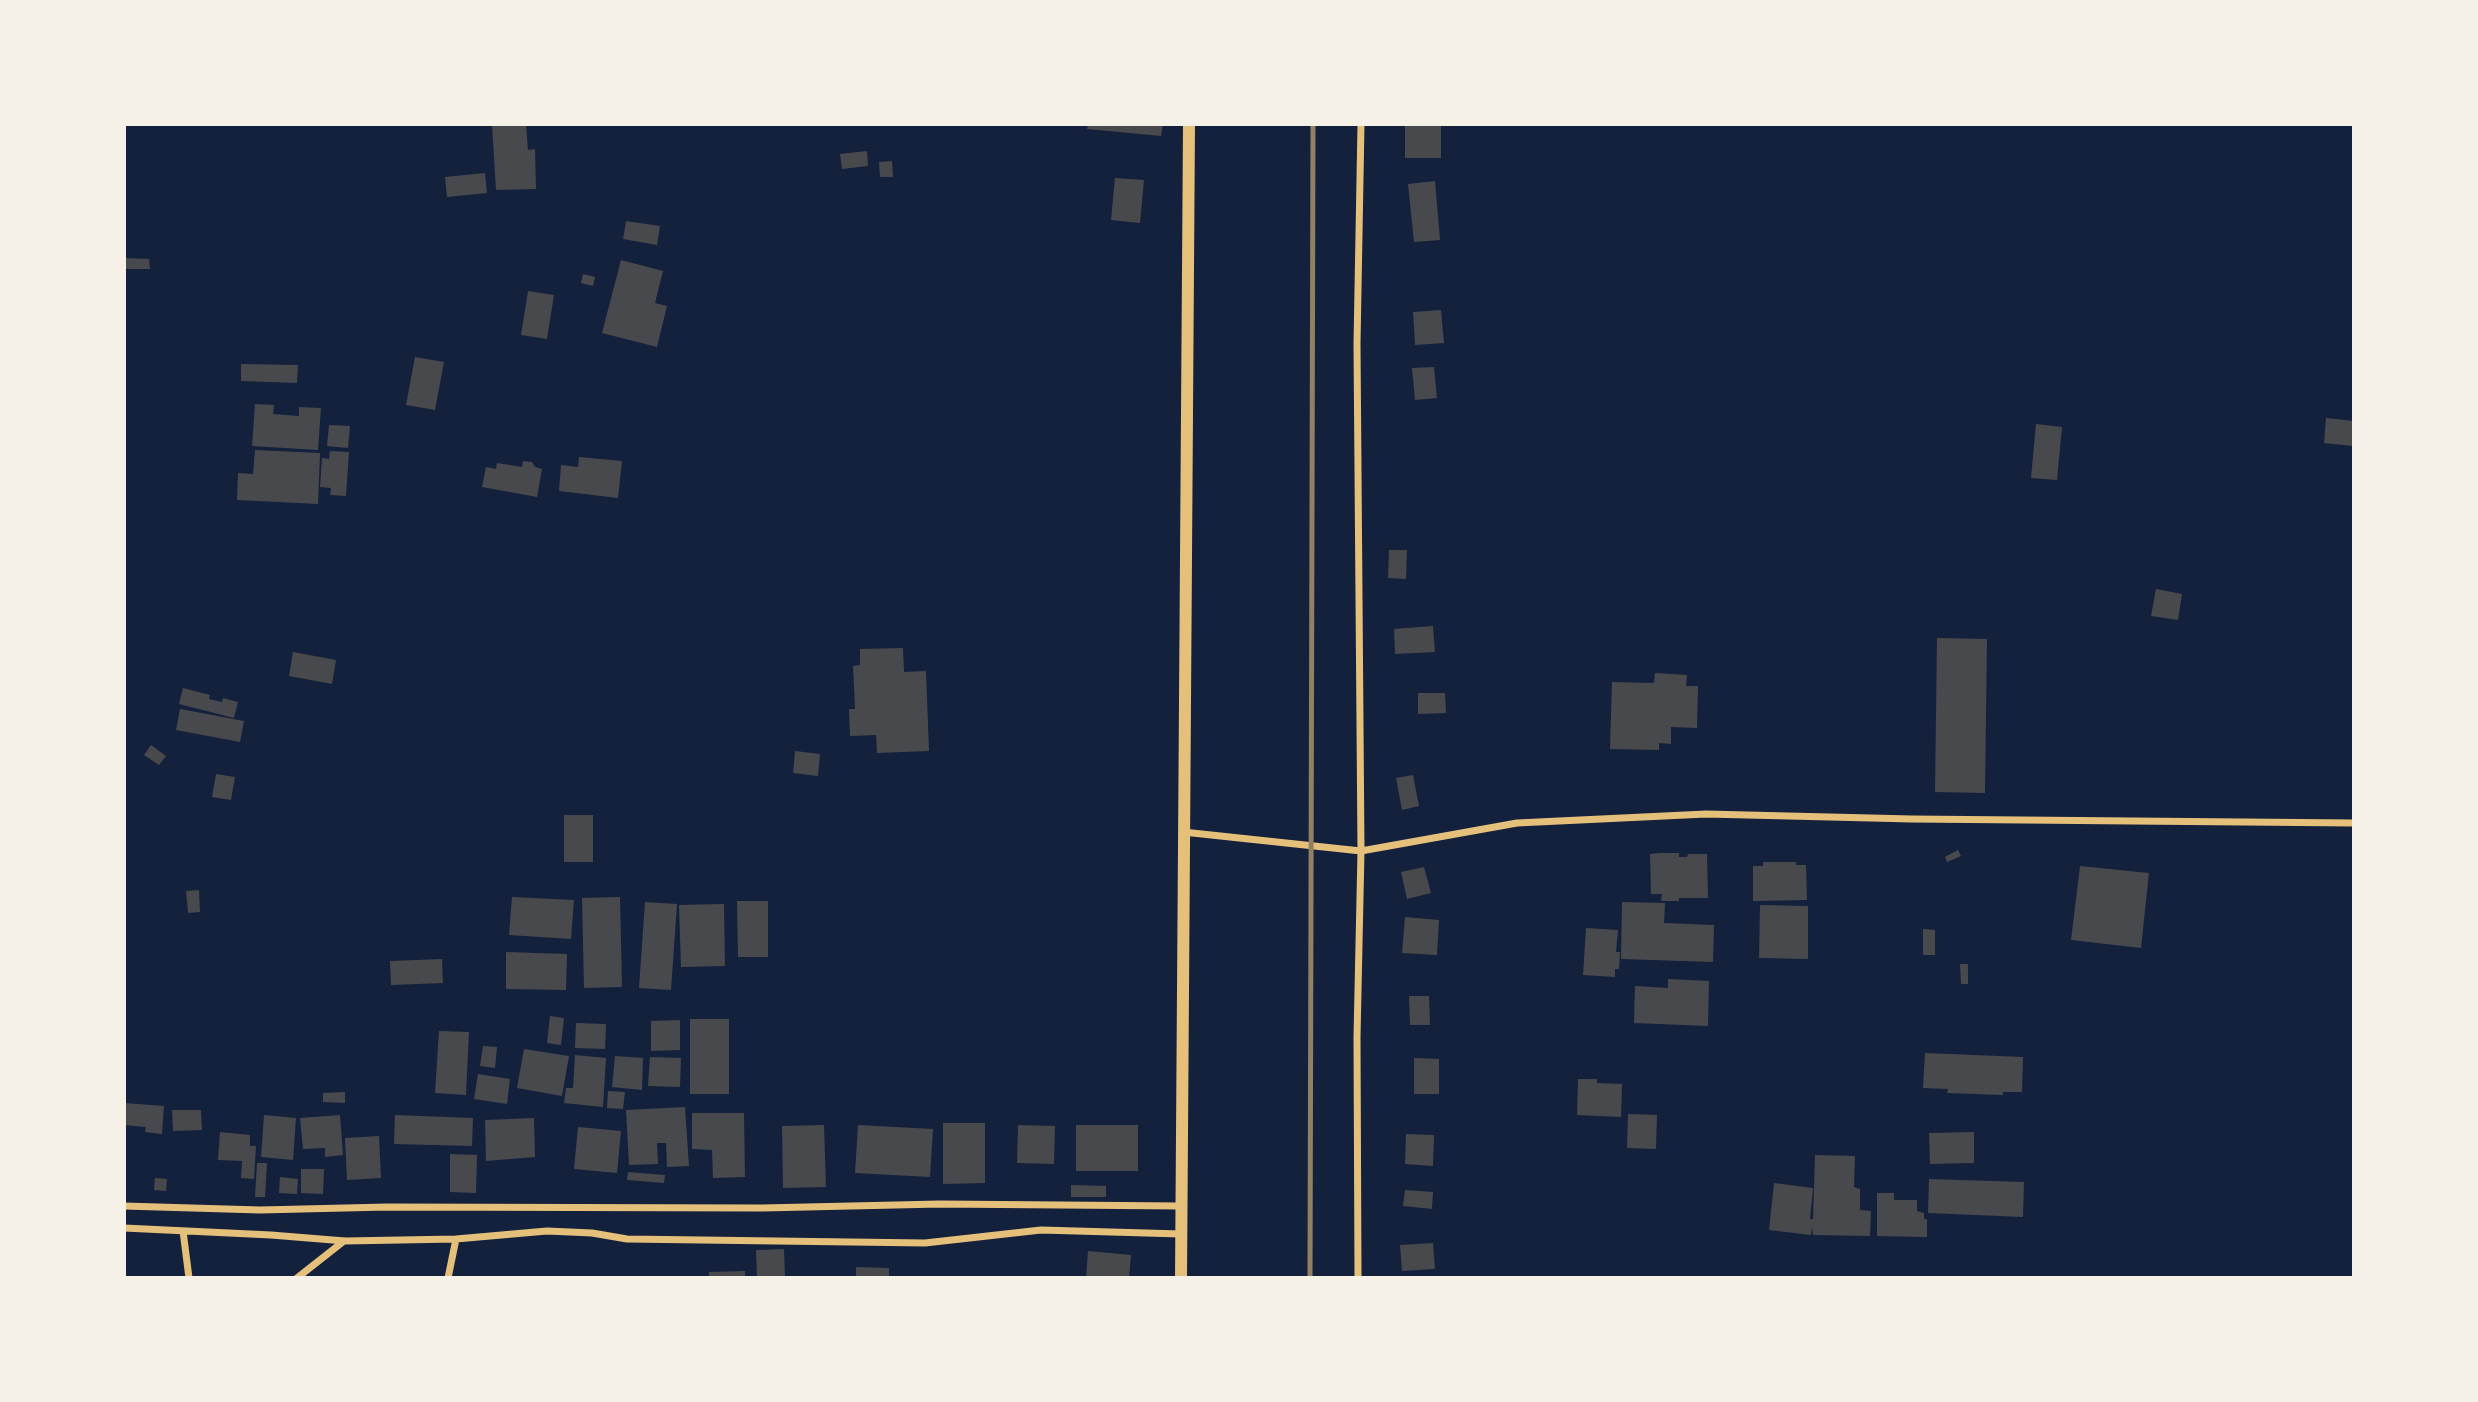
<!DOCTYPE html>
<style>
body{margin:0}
#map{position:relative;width:2478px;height:1402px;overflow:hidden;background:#14213d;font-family:Lato,sans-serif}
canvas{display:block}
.frame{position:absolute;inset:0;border:126px solid #f6f1e7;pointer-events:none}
</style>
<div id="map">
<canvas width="2478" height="1402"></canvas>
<div class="frame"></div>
</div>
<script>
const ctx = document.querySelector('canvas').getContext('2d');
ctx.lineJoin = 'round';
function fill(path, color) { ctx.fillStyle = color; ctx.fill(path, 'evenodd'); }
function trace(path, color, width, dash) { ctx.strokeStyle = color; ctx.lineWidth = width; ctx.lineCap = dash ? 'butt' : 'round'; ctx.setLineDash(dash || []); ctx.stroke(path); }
fill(new Path2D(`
 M492 124H526L528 150 535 149 536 189 496 190Z
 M1088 124H1163L1161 136 1087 129Z
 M1405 124H1441V158H1405Z
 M867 151 868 166 842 169 840 154Z
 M892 161 893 177H880L879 162Z
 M485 173 487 193 447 197 445 177Z
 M1115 178 1144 180 1140 223 1111 220Z
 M1435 181 1440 240 1414 242 1408 184Z
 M626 221 660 226 657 245 623 239Z
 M124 258 149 259 150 269H124Z
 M621 260 663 271 655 303 667 306 657 347 602 333Z
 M583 274 595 277 593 286 581 283Z
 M528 291 554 295 547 339 521 335Z
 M1441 310 1444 343 1415 345 1413 312Z
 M415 357 444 362 435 410 406 405Z
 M241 364 298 365 297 383 241 381Z
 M1434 367 1437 398 1415 400 1412 368Z
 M255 404 274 405 273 414 299 416V407L321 408 318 450 252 446Z
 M2326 418 2354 421 2353 446 2324 443Z
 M2036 424 2062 427 2057 480 2031 478Z
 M329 425 350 426 348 448 327 446Z
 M255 450 320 453 318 504 237 500 238 473 253 474Z
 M330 451 349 452 346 496 330 495 331 488 320 487 322 458 329 459Z
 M579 457 622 461 618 498 559 491 561 465 578 467Z
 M523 461 532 462 535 467 542 469 537 497 482 487 486 467 496 469 497 463 522 467Z
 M1389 550H1407L1406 579 1388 578Z
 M2156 589 2182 594 2178 620 2151 616Z
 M1433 626 1435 652 1395 654 1394 629Z
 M1937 638 1987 639 1985 793 1935 792Z
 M903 648 904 672 926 671 929 751 877 753 876 735 850 736 849 709H855L853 666 860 665V649Z
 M293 652 336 660 332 684 289 676Z
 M1655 673 1687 675 1686 686H1698L1697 728 1671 727V744L1659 743V750L1610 749 1612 682 1654 683Z
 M183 688 210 695 209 699 222 702 223 698 238 702 234 718 179 704Z
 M1418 693H1445L1446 713 1418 714Z
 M180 709 244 721 240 742 176 730Z
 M151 745 166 756 159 765 144 755Z
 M795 751 820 754 818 776 793 773Z
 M216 774 235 777 231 800 212 797Z
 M1413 775 1419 806 1402 810 1396 778Z
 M564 815H593V862H564Z
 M1958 850 1961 856 1947 862 1945 857Z
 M1660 853H1679V857H1687L1688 854H1707L1708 898H1679V901H1661L1662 894H1651L1650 854Z
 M1763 862H1796V865H1806L1807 900 1753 901V866H1763Z
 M2080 866 2149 873 2141 948 2071 940Z
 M1424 867 1431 893 1407 899 1401 872Z
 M199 890 200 912 188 913 186 891Z
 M512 897 574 900 571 939 509 935Z
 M620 897 622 987 584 988 582 898Z
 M737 901H768V957H738Z
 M645 902 677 904 671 990 639 988Z
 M1622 902 1665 903 1664 923 1714 925 1713 962 1621 959Z
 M724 904 725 966 681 967 679 905Z
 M1760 905 1808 906V959L1759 958Z
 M1405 917 1439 920 1437 955 1402 953Z
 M1586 928 1618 930 1616 952H1620L1619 969H1615V977L1583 975Z
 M1923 929 1935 930V955H1923Z
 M506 952 567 954 566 990 506 989Z
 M442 959 443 983 391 985 390 961Z
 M1960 964H1968V984H1961Z
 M1668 979 1709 981 1708 1026 1634 1023 1635 986 1668 988Z
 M1409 996H1429L1430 1025H1410Z
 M550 1016 564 1018 561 1045 547 1043Z
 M690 1019H729V1094H690Z
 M680 1020V1050L651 1051V1021Z
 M576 1023 606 1024 605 1049 575 1048Z
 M439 1031 469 1032 466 1095 435 1093Z
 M483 1046 497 1047 495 1068 480 1066Z
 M524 1049 569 1056 562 1096 517 1088Z
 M1925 1053 2023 1057 2022 1092H2003V1095L1947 1093 1948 1089 1923 1088Z
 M575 1055 606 1058 603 1107 564 1103 566 1088H573Z
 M615 1056 643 1058 642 1090 612 1087Z
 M650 1057 681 1058 680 1087 648 1086Z
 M1414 1058 1439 1059V1094H1414Z
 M478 1074 510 1079 507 1104 474 1099Z
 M1578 1079H1597V1083L1622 1084 1621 1117 1577 1115Z
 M608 1091 625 1092 623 1109 607 1108Z
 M345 1092V1103L323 1102V1093Z
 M124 1103 164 1106 162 1134 145 1132 146 1127 124 1125Z
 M685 1107 689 1166 667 1167 666 1143H657L658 1164 629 1165 626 1110Z
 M172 1110H201L202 1130 173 1131Z
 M692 1113H744L745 1177 713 1178 712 1150 692 1149Z
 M1628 1114 1657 1115 1656 1149 1627 1148Z
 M264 1115 296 1118 293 1160 261 1157Z
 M340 1115 343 1155 325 1157V1148L303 1149 300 1118Z
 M395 1115 473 1118 472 1146 394 1144Z
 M534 1118 535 1157 486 1161 485 1120Z
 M943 1123H985V1183L943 1184Z
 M824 1125 826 1187 783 1188 782 1126Z
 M858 1125 933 1129 930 1177 855 1173Z
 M1018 1125 1055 1126 1054 1164 1017 1163Z
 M1076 1125H1138V1171H1076Z
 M578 1127 621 1131 617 1173 574 1169Z
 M220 1132 250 1135V1146H256L254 1179 241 1178 242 1161 218 1160Z
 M1974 1132V1163L1930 1164 1929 1133Z
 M1406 1134 1434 1135 1433 1166 1405 1164Z
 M379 1136 381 1178 347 1180 345 1138Z
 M450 1154 477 1155 476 1193 450 1192Z
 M1815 1155 1855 1156 1854 1187 1860 1189V1210L1871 1211 1870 1236 1813 1235 1812 1227 1811 1235 1769 1230 1774 1183 1813 1188 1810 1219H1813Z
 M257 1163H267L265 1197H255Z
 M301 1169H324L323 1194 301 1193Z
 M628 1172 665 1175 664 1183 627 1180Z
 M280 1177 298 1179 297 1194 279 1193Z
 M155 1178 167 1179 166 1191 154 1190Z
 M1929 1179 2024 1182 2023 1217 1928 1213Z
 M1071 1185 1106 1186V1197H1071Z
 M1405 1190 1433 1192 1432 1209 1403 1206Z
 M1877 1193H1894V1200H1917V1211L1924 1213V1219H1927V1237L1877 1236Z
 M1433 1243 1435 1269 1402 1271 1400 1245Z
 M784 1249 785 1278H757L756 1250Z
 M1088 1251 1131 1255 1129 1278H1086Z
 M856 1267 889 1268V1278H856Z
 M745 1271V1278H709V1272Z`), '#48494c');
trace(new Path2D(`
 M1183 832 1361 851 1517 823 1706 814 1912 819 2354 823
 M124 1206 260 1210 387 1207 762 1208 940 1204 1181 1206
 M124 1228 271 1235 345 1241 456 1239 547 1231 592 1233 627 1239 925 1243 1041 1230 1181 1234
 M183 1231 189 1278
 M297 1278 344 1241
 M448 1278 456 1239
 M1358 1278 1357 1037 1361 851 1357 344 1361 124`), '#e5c07b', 7);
trace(new Path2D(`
 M1181 1278 1189 124`), '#e5c07b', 12);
trace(new Path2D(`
 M1310 1278 1313 124`), '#918062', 5);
</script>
